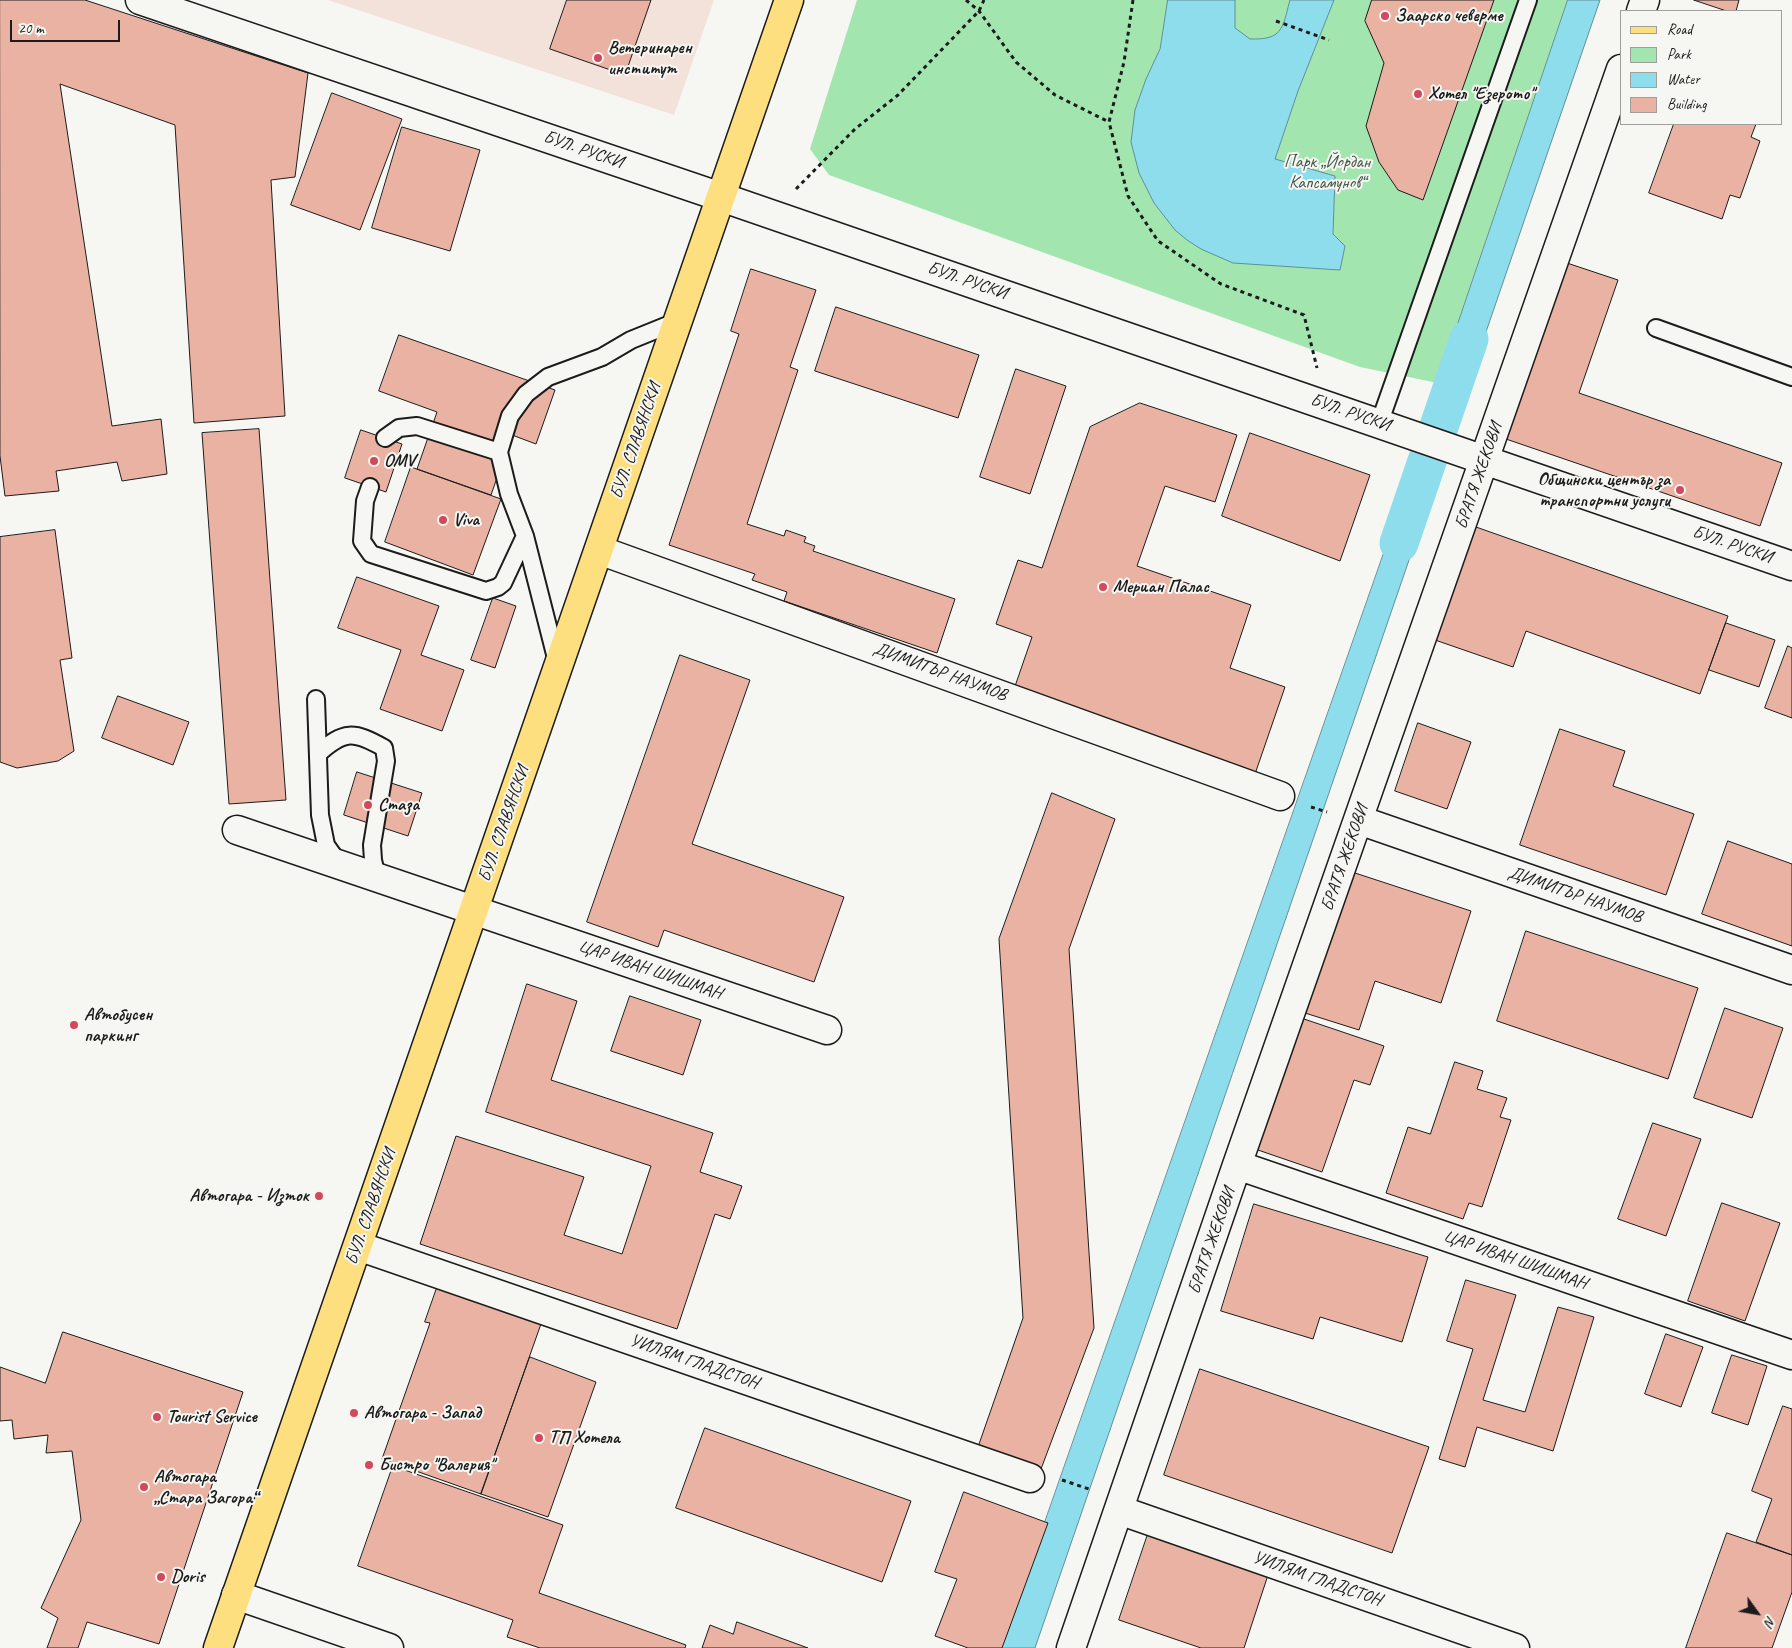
<!DOCTYPE html>
<meta charset="utf-8">
<style>
body{margin:0}
#map{position:relative;width:1792px;height:1648px;overflow:hidden;background:#f6f6f2;font-family:Caveat,sans-serif}
canvas{display:block}
.legend{position:absolute;left:1620px;top:10px;width:162px;height:115px;box-sizing:border-box;background:#f6f6f2;border:1px solid #9f9f9c;margin:0;padding:6px 9px;list-style:none;font-size:15px;color:#1c1c1c}
.legend li{display:flex;align-items:center;gap:10px;height:25px}
.legend b{width:25px;border:1px solid #9f9f9c}
.north{position:absolute;left:1732px;top:1588px;width:50px;height:50px;-webkit-text-stroke:4px #f6f6f2;paint-order:stroke;rotate:122deg;font-size:14px;font-weight:700;line-height:20px;text-align:center;color:#1c1c1c}
.north::after{content:'';display:block;margin:auto;width:18px;height:22px;background:#1c1c1c;clip-path:polygon(50% 0,100% 100%,50% 72%,0 100%)}
.scale{position:absolute;left:10px;top:20px;width:110px;height:22px;box-sizing:border-box;border:2px solid #1c1c1c;border-top:0;padding-left:6px;font-size:15px;line-height:18px;white-space:nowrap;color:#1c1c1c;-webkit-text-stroke:4px #f6f6f2;paint-order:stroke}
</style>
<div id="map">
<canvas width="1792" height="1648"></canvas>
<ul class="legend">
<li><b style="height:6px;background:#fedf80"></b>Road</li>
<li><b style="height:14px;background:#a3e5af"></b>Park</li>
<li><b style="height:14px;background:#8eddec"></b>Water</li>
<li><b style="height:14px;background:#eab2a2"></b>Building</li>
</ul>
<div class="north">N</div>
<div class="scale">20 m</div>
</div>
<script>
const ctx = document.querySelector('canvas').getContext('2d');
ctx.lineJoin = 'round';
function fill(path, color) { ctx.fillStyle = color; ctx.fill(path, 'evenodd'); }
function trace(path, color, width, dash) { ctx.strokeStyle = color; ctx.lineWidth = width; ctx.lineCap = dash ? 'butt' : 'round'; ctx.setLineDash(dash || []); ctx.stroke(path); }
function write(font, color, halo, rows, align = 'center') {
  ctx.font = font + ' Caveat,sans-serif'; ctx.lineWidth = 4; ctx.setLineDash([]); ctx.textBaseline = 'middle'; ctx.strokeStyle = halo; ctx.fillStyle = color; for (const [text, x, y, turn = 0] of rows) {
    ctx.save(); ctx.translate(x, y); ctx.rotate((+turn || 0) * Math.PI / 180); ctx.textAlign = isNaN(turn) ? turn : align; if (halo) ctx.strokeText(text, 0, 0); ctx.fillText(text, 0, 0); ctx.restore();
  }
}
fill(new Path2D(`
 M328 0H714L674 115Z`), '#f2e2da');
fill(new Path2D(`
 M857 0H1568L1438 383 1360 367 829 175 810 149Z`), '#a3e5af');
const water = new Path2D(`
 M1168 0H1235V28L1250 39C1257 39 1265 39 1270 37 1285 33 1286 12 1290 0H1334L1298 91 1275 159 1335 176 1333 234 1345 246 1340 270 1233 263 1201 249 1187 240 1175 230 1154 203 1139 173 1131 142 1135 110 1146 79 1160 49Z
 M1568 0H1600L1465 393 1438 383Z
 M1406 490 1430 499 1035 1648H1001Z`);
fill(water, '#8eddec');
trace(water, '#609099', 1);
trace(new Path2D(`
 M1399 543 1469 339`), '#8eddec', 39);
const building = new Path2D(`
 M0 0H85L308 73 295 177 271 180 285 416 194 423 175 125 60 84 112 426 161 419 167 474 122 481 117 462 56 471 59 491 5 496 0 456Z
 M567 0H651L625 75 550 49Z
 M1372 0H1494L1423 200 1398 190 1379 162 1366 126 1384 63 1365 21Z
 M1694 0H1739L1736 11H1727Z
 M332 93 402 119 360 230 291 205Z
 M1674 124H1756L1751 137 1760 141 1740 198 1730 195 1722 219 1649 193Z
 M402 127 480 150 450 251 372 228Z
 M1564 262 1618 280 1579 393 1782 463 1760 526 1503 438Z
 M751 269 816 290 790 367 798 370 747 524 784 536 786 530 806 537 804 542 815 546 813 551 955 599 937 653 784 601 787 592 752 580 755 574 669 545 739 334 731 331Z
 M836 307 979 355 958 418 815 371Z
 M399 335 555 390 536 444 512 435 491 495 417 469 437 412 379 391Z
 M1016 369 1066 386 1030 494 980 477Z
 M1140 403 1237 435 1215 502 1165 486 1137 566 1251 605 1230 668 1285 687 1255 774 1013 692 1032 637 996 624 1018 560 1042 568 1090 427Z
 M259 429 286 800 229 804 202 433Z
 M361 430 402 444 386 492 345 478Z
 M1250 433 1370 475 1340 561 1222 516Z
 M411 467 501 499 473 575 385 542Z
 M1476 527 1728 616 1700 694 1526 631 1513 667 1435 640Z
 M55 530 72 658 60 660 74 751 58 761 17 768 0 762V537Z
 M357 577 439 606 421 655 464 670 442 731 380 709 401 650 338 628Z
 M493 598 516 606 495 668 471 660Z
 M1726 623 1775 640 1759 687 1709 670Z
 M1788 646 1792 648V718L1765 708Z
 M680 655 750 680 692 844 844 897 814 982 664 930 658 947 587 922Z
 M118 696 189 722 173 765 102 738Z
 M1418 723 1471 742 1447 809 1395 791Z
 M1560 729 1625 751 1613 786 1694 814 1666 895 1520 845Z
 M357 772 422 793 408 836 344 815Z
 M1052 793 1115 819 1069 949 1094 1328 1041 1469 978 1447 1023 1318 999 939Z
 M1728 841 1792 864V946L1702 914Z
 M1352 872 1471 911 1441 1003 1375 981 1359 1030 1305 1013Z
 M1526 931 1698 988 1668 1079 1497 1021Z
 M527 984 577 1001 551 1080 713 1133 700 1172 742 1186 730 1219 715 1214 677 1329 420 1244 456 1136 584 1177 564 1235 622 1254 651 1166 486 1112Z
 M630 996 701 1020 683 1075 611 1051Z
 M1725 1008 1783 1028 1752 1118 1694 1098Z
 M1301 1018 1384 1046 1370 1085 1354 1080 1322 1172 1255 1149Z
 M1455 1062 1483 1071 1477 1089 1507 1098 1500 1117 1511 1120 1482 1207 1469 1203 1463 1219 1386 1193 1408 1127 1430 1134Z
 M1653 1123 1701 1139 1666 1236 1618 1219Z
 M1722 1203 1780 1223 1745 1321 1688 1301Z
 M1254 1204 1428 1257 1402 1342 1320 1317 1313 1339 1221 1311Z
 M1466 1280 1516 1295 1483 1400 1525 1412 1558 1307 1594 1317 1553 1451 1477 1427 1465 1467 1439 1459 1473 1349 1447 1341Z
 M438 1285 542 1321 481 1494 382 1459 430 1323 425 1322Z
 M63 1332 243 1392 159 1644 87 1622 78 1648H47L58 1618 41 1608 81 1520 72 1451 46 1453 48 1435 14 1439 12 1420 0 1421V1367L45 1383Z
 M1666 1334 1703 1347 1681 1407 1645 1394Z
 M1732 1355 1767 1366 1748 1425 1712 1413Z
 M530 1357 596 1382 548 1517 481 1494Z
 M1200 1369 1429 1447 1392 1553 1164 1475Z
 M1783 1406 1792 1409V1555L1756 1542 1772 1499 1752 1491Z
 M705 1428 911 1501 882 1582 676 1508Z
 M393 1466 563 1525 539 1593 686 1645 685 1648H540L507 1637 513 1620 358 1566Z
 M964 1492 1048 1523 1002 1648H968L935 1636 957 1579 935 1572Z
 M1727 1533 1792 1555V1592L1772 1648H1686Z
 M1148 1534 1268 1575 1244 1648H1201L1119 1620Z
 M737 1622 808 1648H702L710 1625 733 1634Z`);
fill(building, '#eab2a2');
trace(building, '#1c1c1c', 1);
const lane = new Path2D(`
 M1656 328 1792 377
 M1379 424 1528 0
 M385 438 399 428 417 426 499 452
 M370 487 365 501 362 541 371 554 486 591 498 587 503 583 525 536
 M557 662 525 536 509 494 499 452 510 416 526 394 548 377 602 357 631 340 678 321
 M316 699 320 815 326 845 338 862
 M318 754C344 730 354 731 384 748L386 761 372 845 373 860 377 878`);
const street = new Path2D(`
 M140 0 721 197
 M1641 11 1645 0
 M599 550 1280 796
 M1359 820 1792 970
 M237 830 827 1030
 M1237 1165 1792 1355
 M358 1246 1030 1478
 M1119 1510 1515 1648
 M236 1595 389 1648
 M1071 1648 1237 1165 1621 69`);
const secondary = new Path2D(`
 M721 197 1792 566`);
const primary = new Path2D(`
 M218 1648 789 0`);
trace(lane, '#1c1c1c', 20);
trace(street, '#1c1c1c', 31);
trace(secondary, '#1c1c1c', 31);
trace(primary, '#1c1c1c', 31);
trace(new Path2D(`
 M966 0 979 11 1016 62 1055 95 1109 122
 M1133 0 1124 62 1109 122 1128 196 1158 241 1221 284 1304 315 1317 368
 M1276 21 1329 40
 M796 189 855 129 898 95 979 11 984 0
 M1311 807 1327 812
 M1062 1480 1092 1490`), '#1c1c1c', 3, [4, 4]);
trace(lane, '#f6f6f2', 16);
trace(street, '#f6f6f2', 28);
trace(secondary, '#f6f6f2', 28);
trace(primary, '#fedf80', 28);
for (const [x, y, r, color] of [
 [1385,16,5,"#d1495b"],
 [598,58,5,"#d1495b"],
 [1418,94,5,"#d1495b"],
 [374,461,5,"#d1495b"],
 [1680,490,5,"#d1495b"],
 [443,520,5,"#d1495b"],
 [1103,587,5,"#d1495b"],
 [368,805,5,"#d1495b"],
 [74,1025,5,"#d1495b"],
 [319,1196,5,"#d1495b"],
 [354,1413,5,"#d1495b"],
 [157,1417,5,"#d1495b"],
 [539,1438,5,"#d1495b"],
 [369,1465,5,"#d1495b"],
 [144,1487,5,"#d1495b"],
 [161,1577,5,"#d1495b"]
]) { const dot = new Path2D(); dot.arc(x, y, r, 0, 2 * Math.PI); ctx.fillStyle = color; ctx.fill(dot); trace(dot, '#f6f6f2', 2); }
write('bold 18px', '#1c1c1c', '#f6f6f2', [
 ["Заарско чеверме",1395,16],
 ["Ветеринарен",608,48],
 ["институт",608,69],
 ["Хотел \"Езерото\"",1428,94],
 ["OMV",384,461],
 ["Общински център за",1670,480,"right"],
 ["транспортни услуги",1670,501,"right"],
 ["Viva",453,520],
 ["Мериан Палас",1113,587],
 ["Стаза",378,805],
 ["Автобусен",84,1015],
 ["паркинг",84,1036],
 ["Автогара - Изток",309,1196,"right"],
 ["Автогара - Запад",364,1413],
 ["Tourist Service",167,1417],
 ["ТП Хотела",549,1438],
 ["Бистро \"Валерия\"",379,1465],
 ["Автогара",154,1477],
 ["„Стара Загора“",154,1498],
 ["Doris",171,1577]
], 'left');
write('18px', '#1c1c1c', '#f6f6f2', [
 ["БУЛ. РУСКИ",583,150,19],
 ["БУЛ. РУСКИ",967,281,19],
 ["БУЛ. РУСКИ",1350,413,19],
 ["БУЛ. СЛАВЯНСКИ",636,441,-71],
 ["БРАТЯ ЖЕКОВИ",1479,476,-71],
 ["БУЛ. РУСКИ",1732,545,19],
 ["ДИМИТЪР НАУМОВ",940,672,20],
 ["БУЛ. СЛАВЯНСКИ",504,824,-71],
 ["БРАТЯ ЖЕКОВИ",1345,858,-71],
 ["ДИМИТЪР НАУМОВ",1575,895,19],
 ["ЦАР ИВАН ШИШМАН",650,970,19],
 ["БУЛ. СЛАВЯНСКИ",371,1207,-71],
 ["БРАТЯ ЖЕКОВИ",1212,1241,-71],
 ["ЦАР ИВАН ШИШМАН",1515,1260,19],
 ["УИЛЯМ ГЛАДСТОН",694,1362,19],
 ["УИЛЯМ ГЛАДСТОН",1317,1579,19]
]);
write('18px', '#445848', '#f6f6f2', [
 ["Парк „Йордан",1327,162],
 ["Капсамунов“",1327,183]
]);
</script>
